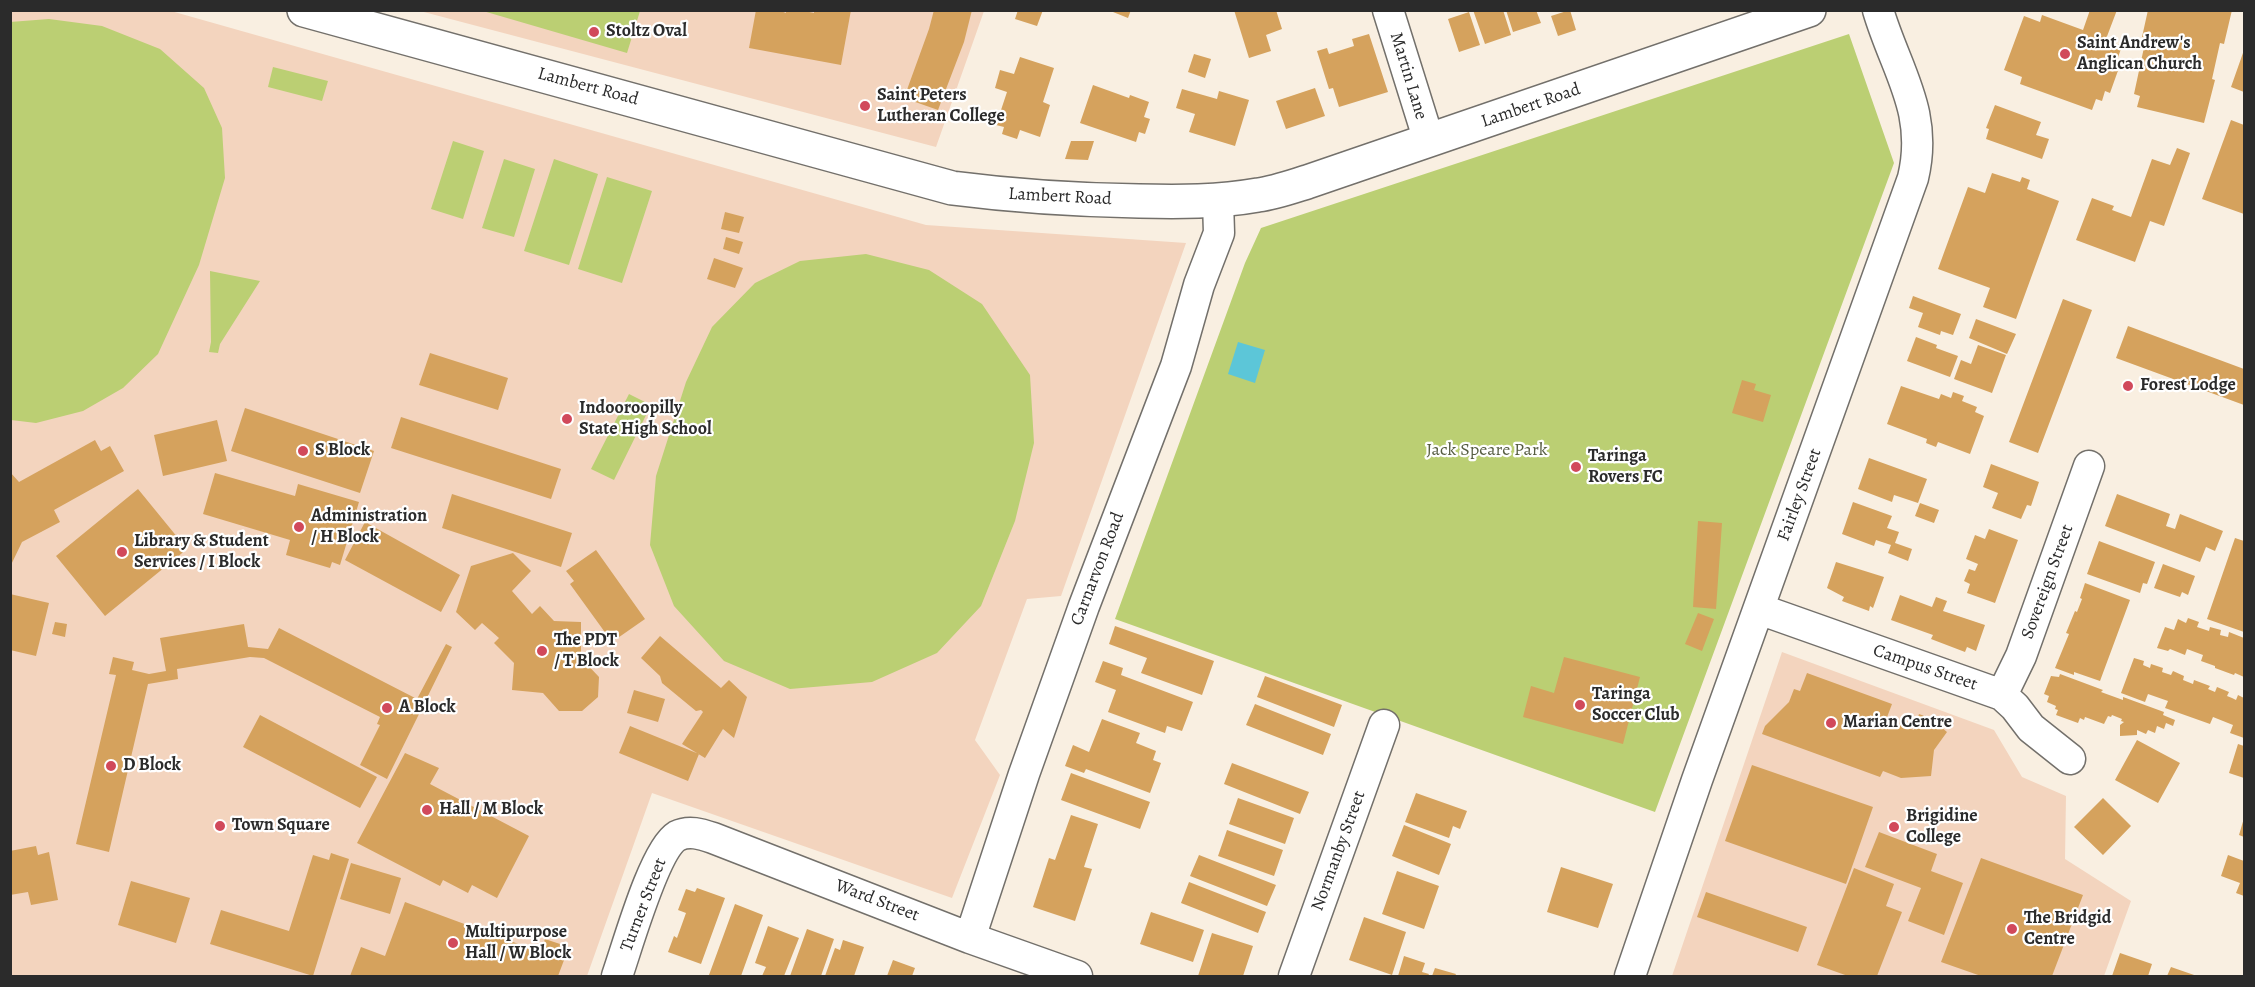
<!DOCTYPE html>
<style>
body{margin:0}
#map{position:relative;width:2255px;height:987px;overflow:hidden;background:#f9efe1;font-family:Alegreya,serif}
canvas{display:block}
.frame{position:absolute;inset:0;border:12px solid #2b2b2b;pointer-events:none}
</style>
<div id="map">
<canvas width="2255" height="987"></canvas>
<div class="frame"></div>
</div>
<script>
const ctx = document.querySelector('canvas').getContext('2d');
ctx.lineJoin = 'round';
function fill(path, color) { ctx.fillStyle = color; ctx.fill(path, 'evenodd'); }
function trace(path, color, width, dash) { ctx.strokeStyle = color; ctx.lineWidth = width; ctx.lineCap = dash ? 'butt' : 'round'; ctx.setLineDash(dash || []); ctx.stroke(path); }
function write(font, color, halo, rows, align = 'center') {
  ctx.font = font + ' Alegreya,serif'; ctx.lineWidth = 4.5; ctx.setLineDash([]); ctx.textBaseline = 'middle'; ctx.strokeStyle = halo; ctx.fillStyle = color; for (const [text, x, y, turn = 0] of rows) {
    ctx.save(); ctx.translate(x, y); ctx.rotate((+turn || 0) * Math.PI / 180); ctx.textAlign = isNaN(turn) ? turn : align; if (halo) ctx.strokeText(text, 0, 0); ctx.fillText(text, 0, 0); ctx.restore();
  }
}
fill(new Path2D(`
 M10 11H171L926 225 1186 243 1061 596 1027 599 975 740 1000 775 952 898 652 793 587 976H11Z
 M420 11H984L936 147Z
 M1782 652 1994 730 2022 777 2066 796 2065 859 2131 901 2104 976H1672Z`), '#f3d4be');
fill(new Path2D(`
 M483 11H640L627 53Z
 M49 19 102 26 160 49 204 88 222 128 225 178 199 265 158 354 123 388 83 411 36 423 11 420 10 22Z
 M1849 34 1894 163 1655 812 1115 619 1245 263 1261 228Z
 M273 67 328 81 322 101 268 87Z
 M453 141 484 151 463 219 431 209Z
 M504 159 535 169 514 237 482 228Z
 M554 159 598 174 569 265 524 251Z
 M607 177 652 191 622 283 578 269Z
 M866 254 929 270 982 304 1030 375 1034 443 1015 521 981 606 937 653 872 682 790 689 724 661 674 606 650 545 656 476 686 382 712 327 755 283 800 261Z
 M210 271 260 281 220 344 218 353 209 352 211 342Z
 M629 394 651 405 614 480 591 469Z`), '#bbcf73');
fill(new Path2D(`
 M1238 342 1265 350 1255 383 1228 374Z`), '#5cc6d8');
fill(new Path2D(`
 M756 10H778L786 13V10H800L814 13V10H851L841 65 749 48Z
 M934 10H972L964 42 938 110 904 98 929 29Z
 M1018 10H1043L1037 26 1015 19Z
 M1108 10H1131L1128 18Z
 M1234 10H1276L1282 29 1266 35 1271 51 1249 58Z
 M1473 10H1503L1511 35 1485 44Z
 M1506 10H1536L1541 23 1513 32Z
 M1570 10 1576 30 1558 36 1551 16Z
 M2090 10H2117L2106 39 2122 46 2116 63 2120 65 2110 93 2105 91 2102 101 2096 99 2092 110 2020 84 2022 77 2004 70 2024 16 2040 22 2042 15 2083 30Z
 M2148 10H2232L2224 44 2220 43 2212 79 2215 80 2204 123 2137 107 2140 96 2134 94 2146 38 2142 37Z
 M1469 12 1480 45 1459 52 1448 19Z
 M1369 34 1388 92 1339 107 1333 88 1329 89 1317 51 1327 48 1329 54 1354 46 1352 39Z
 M2244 50V92L2231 87Z
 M1194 54 1211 59 1205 78 1188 72Z
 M1020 57 1054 68 1043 102 1050 105 1040 137 1020 130 1017 139 1002 134 1004 127 996 125 1007 92 995 88 1000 70 1014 74Z
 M1093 85 1129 98 1130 95 1149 102 1144 117 1150 119 1145 134 1139 132 1136 142 1080 123Z
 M1315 88 1325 116 1286 129 1276 101Z
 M1182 89 1217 99 1219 91 1249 100 1235 146 1189 132 1195 114 1176 108Z
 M1995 105 2041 122 2036 135 2049 139 2042 159 1986 139 1989 129 1986 128Z
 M2231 120 2244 125V214L2202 199Z
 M1071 141H1094L1088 160 1065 159Z
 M2177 148 2190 153 2164 226 2150 221 2135 262 2076 240 2092 198 2114 206 2112 210 2131 217 2152 159 2170 165Z
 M1992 173 2020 182 2022 177 2030 180 2027 189 2059 201 2016 319 1983 307 1990 288 1938 269 1968 187 1985 193Z
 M725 212 744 217 739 233 721 229Z
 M726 237 743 242 739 254 723 249Z
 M714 258 743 268 735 288 707 279Z
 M1913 296 1961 314 1953 335 1941 331 1940 335 1918 327 1923 313 1909 308Z
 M2063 299 2092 310 2038 453 2009 442Z
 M1976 319 2016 334 2007 354 1969 338Z
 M2128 326 2244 369V405L2116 358Z
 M1916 337 1937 345 1936 348 1958 356 1950 377 1907 361Z
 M1978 345 2006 355 1992 393 1954 379 1961 360 1971 364Z
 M430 353 508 378 498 410 419 385Z
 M1742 380 1756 384 1754 390 1771 395 1763 422 1732 413Z
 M1901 386 1939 399 1941 394 1951 398 1953 392 1964 396 1962 401 1977 407 1975 412 1984 416 1970 454 1938 442 1936 447 1926 443 1927 439 1887 424Z
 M245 408 374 451 360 493 231 451Z
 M401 417 561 469 551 499 391 448Z
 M217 420 227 461 163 476 154 435Z
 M95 440 101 451 110 446 124 471 54 510 60 522 22 542 10 567V472L19 482Z
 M1869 458 1927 479 1918 503 1894 495 1892 502 1858 489Z
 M1991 464 2039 482 2031 506 2027 505 2021 519 1992 508 1998 493 1983 487Z
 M215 473 295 496 298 484 359 502 340 565 332 562 330 568 286 555 290 540 203 514Z
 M138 489 187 549 105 616 56 556Z
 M452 494 572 533 561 567 442 528Z
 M2117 494 2170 514 2166 526 2175 529 2180 514 2223 531 2215 551 2206 547 2200 562 2105 526Z
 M1853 502 1892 516 1887 528 1899 532 1895 543 1912 549 1908 561 1888 553 1891 545 1876 540 1874 546 1842 534Z
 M1920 503 1939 510 1934 523 1915 516Z
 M1698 521 1722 523 1716 609 1693 607Z
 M365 522 460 575 441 612 345 560Z
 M1989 529 2018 540 1995 603 1967 593 1970 584 1964 581 1969 569 1975 571 1978 564 1966 559 1975 535 1985 539Z
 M2235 538 2244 541V632L2207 619Z
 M2099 541 2155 562 2147 584 2143 583 2140 593 2087 574Z
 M596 550 645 619 612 642 570 584 574 581 566 571Z
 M513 553 531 571 512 591 532 614 540 606 554 621 581 622V658L599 677 598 697 582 711H559L543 693 512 690 514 663 494 643 499 638 482 623 475 630 456 612 471 566Z
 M1836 562 1884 577 1873 608 1870 606 1869 611 1842 601 1844 597 1827 588Z
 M2163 564 2195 576 2188 595 2182 592 2180 597 2154 588Z
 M2085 583 2130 600 2100 681 2074 672V675L2055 668 2069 634 2066 633 2075 611 2077 612 2082 599 2080 598Z
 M10 594 49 603 36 656 10 650Z
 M1900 595 1932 607 1936 597 1947 601 1943 611 1985 625 1976 651 1967 647 1965 652 1931 639 1933 635 1891 620Z
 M1698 613 1714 619 1702 651 1685 644Z
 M2188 618 2199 622 2197 627 2209 631 2210 627 2221 630 2220 635 2228 637 2229 632 2244 638V677L2235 673 2234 675 2215 668V666L2201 661 2203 655 2187 649 2185 655 2170 649 2168 651 2157 648 2165 627 2174 630 2178 619 2186 623Z
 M55 622 67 624 65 637 52 634Z
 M244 624 248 647 268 649 279 628 417 699 446 644 452 647 387 779 360 765 380 725 377 724 380 717 264 658 250 657 177 669 178 679 148 684 109 852 76 844 116 675 109 674 113 657 134 662 132 670 149 674 166 671 160 638Z
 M1115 626 1214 661 1202 695 1141 673 1147 658 1109 644Z
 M660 636 721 688 729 680 747 697 734 738 723 729 705 758 682 744 703 712 701 710 696 711 662 683 660 676 641 658Z
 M1564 657 1640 677 1623 744 1523 717 1531 686 1554 693Z
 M2134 658 2144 661 2143 665 2150 668 2151 664 2163 668 2162 672 2171 675 2173 671 2184 676 2183 680 2193 684 2194 680 2210 686 2208 689 2215 692 2217 687 2229 692 2227 696 2232 698 2236 700 2238 695 2244 698V738L2230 733 2233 725 2213 717 2210 724 2165 708 2168 701 2148 694 2145 702 2121 693Z
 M1103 661 1123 668 1121 675 1193 702 1182 731 1167 726 1165 733 1108 712 1116 690 1095 682Z
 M1807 673 1892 704 1886 720 1914 730 1919 714 1930 718 1947 732 1934 750 1931 776 1901 778 1883 771 1880 777 1762 734 1765 726 1789 702 1794 689 1800 691Z
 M2060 674 2103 690 2101 692 2123 700V697L2164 712 2163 715 2175 720 2173 726 2166 723 2164 729 2157 726 2155 733 2148 730 2146 734 2137 730V735L2120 736V725L2124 722 2121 721 2122 719 2112 715 2111 717 2108 716 2104 724 2085 717 2084 720 2080 718 2078 723 2056 715 2058 710 2055 709 2056 706 2047 702 2049 696 2044 694 2051 676 2059 677Z
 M1265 676 1342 705 1334 727 1257 697Z
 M634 690 665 699 658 722 627 713Z
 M1255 704 1331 734 1323 755 1246 725Z
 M260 715 377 777 360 808 243 747Z
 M1102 719 1140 733 1136 743 1156 751 1153 760 1161 763 1150 793 1086 769 1084 773 1065 766 1073 745 1089 752Z
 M630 726 699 754 688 781 619 753Z
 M2137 740 2180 763 2158 803 2115 780Z
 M2238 744 2244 746V778L2229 773Z
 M405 753 439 768 430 784 529 836 497 898 472 885 468 893 443 880 440 886 357 843Z
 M1232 763 1309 792 1300 814 1224 784Z
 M1752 765 1873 807 1846 884 1725 841Z
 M1071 773 1150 802 1140 829 1061 800Z
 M1416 793 1467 811 1460 829 1453 826 1449 838 1405 822Z
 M1238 798 1294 818 1285 844 1229 824Z
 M2103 798 2131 826 2103 855 2074 827Z
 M1071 815 1098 824 1084 867 1092 869 1075 921 1033 907 1049 858 1055 860Z
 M2244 818V837L2239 835Z
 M1404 825 1451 844 1439 875 1392 856Z
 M1227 830 1283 850 1274 876 1218 856Z
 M1879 832 1937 854 1931 871 1963 883 1944 935 1908 921 1921 888 1865 867Z
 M36 846 38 855 49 852 58 900 31 905 28 892 10 895V851Z
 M331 853 349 859 313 976 210 944 221 910 289 931 313 855 329 860Z
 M1199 855 1276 885 1267 906 1190 876Z
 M2228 855 2244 861V896L2236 893 2240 883 2221 876Z
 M1981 858 2083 895 2052 976H1981L1941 962Z
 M351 863 401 878 390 914 340 899Z
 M1561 867 1613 884 1598 928 1547 912Z
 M1854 868 1894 884 1886 906 1902 912 1877 976H1848L1817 965Z
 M1397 871 1439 886 1424 929 1382 914Z
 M131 881 190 898 176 943 118 925Z
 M1189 882 1266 912 1258 933 1181 903Z
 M697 888 725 898 701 964 668 952 674 936 677 938 686 913 678 910 686 889 695 892Z
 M1706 892 1807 927 1798 952 1697 917Z
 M405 902 540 952 545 939 569 947 558 976H350L361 947 385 956Z
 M735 904 763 915 741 976H713L709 975Z
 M1151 912 1204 930 1193 962 1140 944Z
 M1364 917 1406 932 1392 975 1349 960Z
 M768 926 799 938 784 976H762L766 967 755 963Z
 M807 929 834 939 821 976H790Z
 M1212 933 1253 946 1243 976H1198Z
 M843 940 864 947 854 976H825L835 948 840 950Z
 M2120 953 2152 964 2148 976H2112Z
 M1404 956 1425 963 1422 972 1429 974 1428 976H1398Z
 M893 960 915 968 912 976H887Z
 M2171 967 2197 976H2167Z
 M1435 968 1456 974 1455 976H1432Z`), '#d5a25d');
const minor = new Path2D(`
 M1388 10 1429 141
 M1759 609 2002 695 2015 707 2031 728 2070 759
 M2002 695 2021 656 2089 466
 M970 938 1024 774 1084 606 1176 366 1199 285 1219 233 1218 201
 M617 976C627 948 654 850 677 836 689 830 701 834 713 838L970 938 1077 976
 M1294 976 1384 725
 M1630 976 1697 780 1913 178C1929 111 1896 71 1878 10`);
const major = new Path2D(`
 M304 10 952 188C1014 196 1076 200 1139 201 1179 202 1218 202 1258 195 1274 193 1291 187 1307 182L1809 10`);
trace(minor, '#73706b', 33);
trace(major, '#73706b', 36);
trace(minor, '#fff', 30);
trace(major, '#fff', 33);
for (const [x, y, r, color] of [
 [594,32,6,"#d1495b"],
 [2065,54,6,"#d1495b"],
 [865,106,6,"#d1495b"],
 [2128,386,6,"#d1495b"],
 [567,419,6,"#d1495b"],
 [303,451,6,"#d1495b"],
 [1576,467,6,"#d1495b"],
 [299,527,6,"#d1495b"],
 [122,552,6,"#d1495b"],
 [542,651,6,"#d1495b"],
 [1580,705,6,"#d1495b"],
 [387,708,6,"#d1495b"],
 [1831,723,6,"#d1495b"],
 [111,766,6,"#d1495b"],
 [427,810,6,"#d1495b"],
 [220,826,6,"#d1495b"],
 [1894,827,6,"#d1495b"],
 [2012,929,6,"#d1495b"],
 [453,943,6,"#d1495b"]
]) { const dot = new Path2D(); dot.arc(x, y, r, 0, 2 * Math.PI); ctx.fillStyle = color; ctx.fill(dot); trace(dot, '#fff', 2); }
write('bold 18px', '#2b2b2b', '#fff', [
 ["Stoltz Oval",606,32],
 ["Saint Andrew's",2077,44],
 ["Anglican Church",2077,65],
 ["Saint Peters",877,96],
 ["Lutheran College",877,117],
 ["Forest Lodge",2140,386],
 ["Indooroopilly",579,409],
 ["State High School",579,430],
 ["S Block",315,451],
 ["Taringa",1588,457],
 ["Rovers FC",1588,478],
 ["Administration",311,517],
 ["/ H Block",311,538],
 ["Library & Student",134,542],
 ["Services / I Block",134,563],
 ["The PDT",554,641],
 ["/ T Block",554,662],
 ["Taringa",1592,695],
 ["Soccer Club",1592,716],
 ["A Block",399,708],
 ["Marian Centre",1843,723],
 ["D Block",123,766],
 ["Hall / M Block",439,810],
 ["Brigidine",1906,817],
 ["College",1906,838],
 ["Town Square",232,826],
 ["The Bridgid",2024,919],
 ["Centre",2024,940],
 ["Multipurpose",465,933],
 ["Hall / W Block",465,954]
], 'left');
write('18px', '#2b2b2b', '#fff', [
 ["Martin Lane",1408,76,73],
 ["Lambert Road",588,87,15],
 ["Lambert Road",1531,106,-19],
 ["Lambert Road",1060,197,3],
 ["Fairley Street",1800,495,-70],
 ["Carnarvon Road",1098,569,-69],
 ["Sovereign Street",2048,582,-70],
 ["Campus Street",1925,668,19],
 ["Normanby Street",1339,851,-70],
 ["Ward Street",877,901,21],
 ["Turner Street",644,905,-69]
]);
write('18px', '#565c41', '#fff', [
 ["Jack Speare Park",1487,451]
]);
</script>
